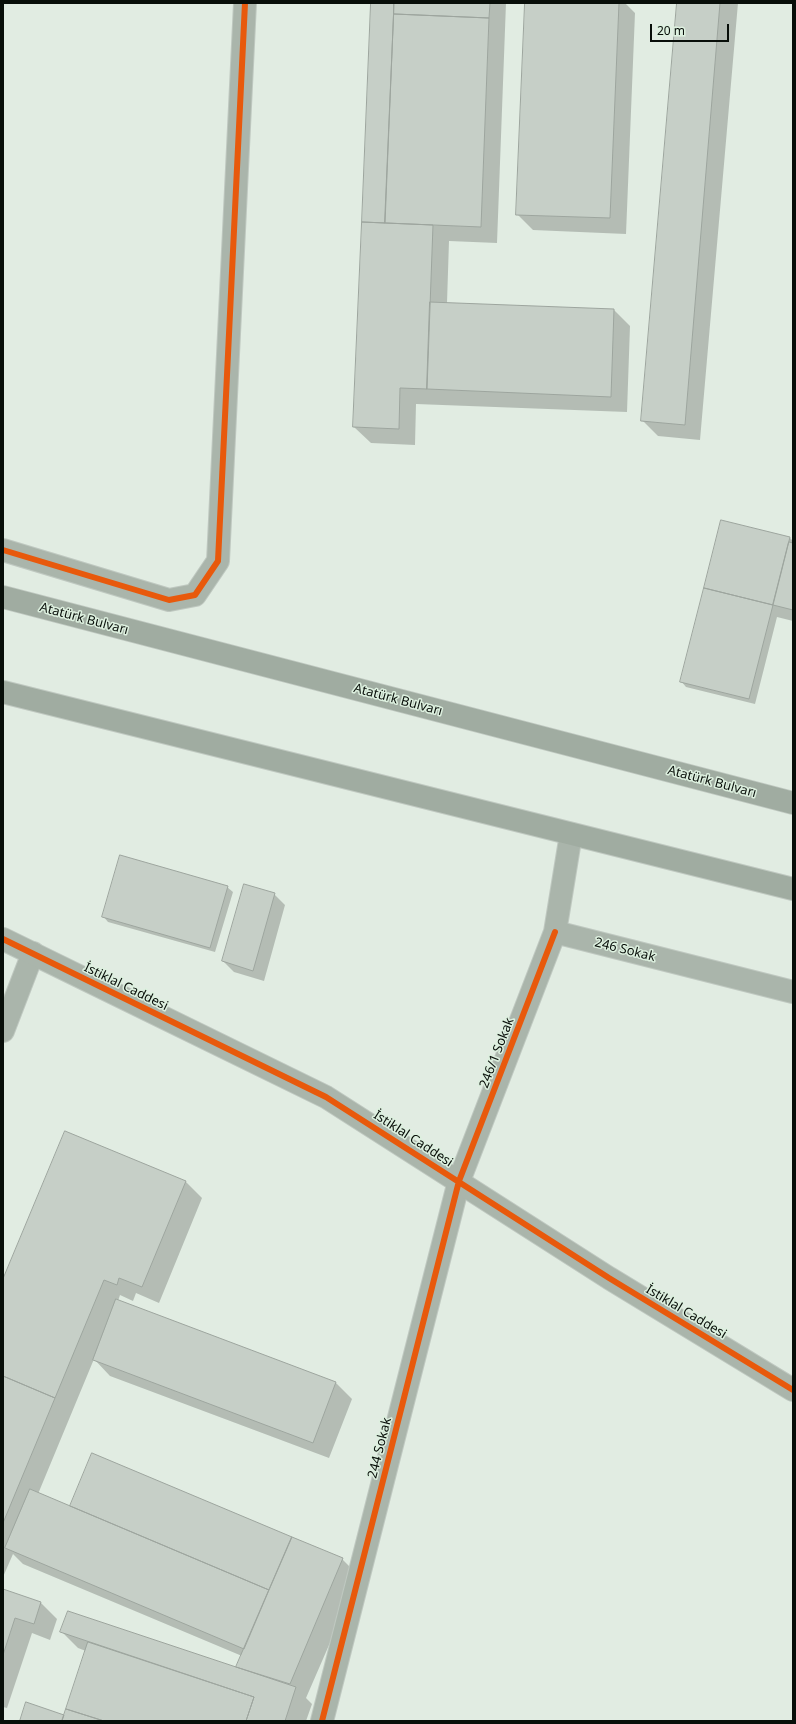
<!DOCTYPE html>
<meta charset="utf-8">
<style>
body{margin:0}
#map{position:relative;width:796px;height:1724px;overflow:hidden;background:#e1ece2;font-family:"Noto Sans",sans-serif}
canvas{display:block}
.frame{position:absolute;inset:0;border:4px solid #080e09;pointer-events:none}
.scale{position:absolute;left:650px;top:24px;width:79px;height:18px;box-sizing:border-box;border:2px solid #080e09;border-top:0;padding-left:5px;font-size:12px;line-height:14px;white-space:nowrap;color:#080e09;-webkit-text-stroke:3px #ddf0df;paint-order:stroke}
</style>
<div id="map">
<canvas width="796" height="1724"></canvas>
<div class="frame"></div>
<div class="scale">20 m</div>
</div>
<script>
const ctx = document.querySelector('canvas').getContext('2d');
ctx.lineJoin = 'round';
function fill(path, color) { ctx.fillStyle = color; ctx.fill(path, 'evenodd'); }
function trace(path, color, width, dash) { ctx.strokeStyle = color; ctx.lineWidth = width; ctx.lineCap = dash ? 'butt' : 'round'; ctx.setLineDash(dash || []); ctx.stroke(path); }
function write(font, color, halo, rows, align = 'center') {
  ctx.font = font + ' "Noto Sans",sans-serif'; ctx.lineWidth = 3; ctx.setLineDash([]); ctx.textBaseline = 'middle'; ctx.strokeStyle = halo; ctx.fillStyle = color; for (const [text, x, y, turn = 0] of rows) {
    ctx.save(); ctx.translate(x, y); ctx.rotate((+turn || 0) * Math.PI / 180); ctx.textAlign = isNaN(turn) ? turn : align; if (halo) ctx.strokeText(text, 0, 0); ctx.fillText(text, 0, 0); ctx.restore();
  }
}
fill(new Path2D(`
 M372 3H506L497 243 449 241 447 303 614 310 630 326 627 412 416 404 415 445 371 443 354 427Z
 M526 3H625L635 13 626 234 533 230 517 214Z
 M678 3H738L700 440 658 436 642 420Z
 M722 521 790 538 793 541V621L777 617 755 704 686 687 681 681Z
 M227 887 233 892 215 952 108 922 103 916Z
 M274 894 285 905 264 981 234 972 223 961Z
 M65 1132 186 1182 202 1198 159 1303 136 1293 133 1301 120 1295 118 1301 336 1383 352 1399 329 1458 110 1376 94 1359 38 1494 70 1507 93 1454 342 1559 359 1576 306 1698 312 1704 306 1721H21L65 1716 86 1651 78 1648 62 1632 237 1668 242 1656 23 1564 13 1554 3 1577V1281Z
 M3 1591 41 1603 57 1619 50 1640 32 1633 7 1708 3 1707Z`), '#0003');
const building = new Path2D(`
 M371 3H394L385 223 362 222Z
 M394 3H490L489 18 394 14Z
 M525 3H619L610 218 516 215Z
 M677 3H720L685 425 641 421Z
 M394 14 489 18 481 227 385 223Z
 M362 222 433 225 427 389 400 388 399 429 353 427Z
 M430 302 614 309 611 397 427 389Z
 M721 520 790 537 773 605 704 588Z
 M789 542 793 543V610L773 605Z
 M704 588 773 605 749 699 680 682Z
 M120 855 228 886 210 948 102 917Z
 M244 884 275 893 253 971 222 961Z
 M65 1131 186 1181 142 1287 119 1278 117 1285 104 1280 55 1398 3 1376V1279Z
 M116 1299 336 1382 313 1443 93 1360Z
 M3 1376 55 1398 3 1523Z
 M92 1453 292 1537 269 1590 70 1506Z
 M30 1489 269 1590 244 1649 5 1548Z
 M292 1537 343 1558 290 1684 236 1667Z
 M3 1589 41 1602 34 1624 15 1618 3 1655Z
 M68 1611 296 1687 285 1721H246L254 1697 60 1632Z
 M88 1642 254 1697 246 1721H104L66 1709Z
 M26 1702 64 1715 62 1721H20Z
 M66 1709 104 1721H62Z`);
fill(building, '#c6cfc7');
trace(building, '#9da59e', 1);
const minor = new Path2D(`
 M3 550 169 600 195 595 218 561 245 3
 M571 834 555 932 793 992
 M3 1031 33 953
 M322 1721 459 1181 555 932`);
const tertiary = new Path2D(`
 M3 939 326 1097 609 1278 793 1390`);
const primary = new Path2D(`
 M3 597 793 803
 M3 692 793 889`);
trace(minor, '#bfc8c0', 24);
trace(tertiary, '#bfc8c0', 24);
trace(primary, '#bfc8c0', 24);
trace(minor, '#aab5ab', 22);
trace(tertiary, '#aab5ab', 22);
trace(primary, '#a0aca1', 22);
trace(new Path2D(`
 M3 550 169 600 195 595 218 561 245 3
 M3 939 326 1097 609 1278 793 1390
 M322 1721 459 1181 555 932`), '#e8590c', 6);
write('13px', '#080e09', '#ddf0df', [
 ["Atatürk Bulvarı",84,619,15],
 ["Atatürk Bulvarı",398,700,15],
 ["Atatürk Bulvarı",712,782,15],
 ["246 Sokak",625,950,14],
 ["İstiklal Caddesi",126,987,26],
 ["246/1 Sokak",497,1053,-69],
 ["İstiklal Caddesi",413,1139,33],
 ["İstiklal Caddesi",686,1312,31],
 ["244 Sokak",380,1448,-76]
]);
</script>
